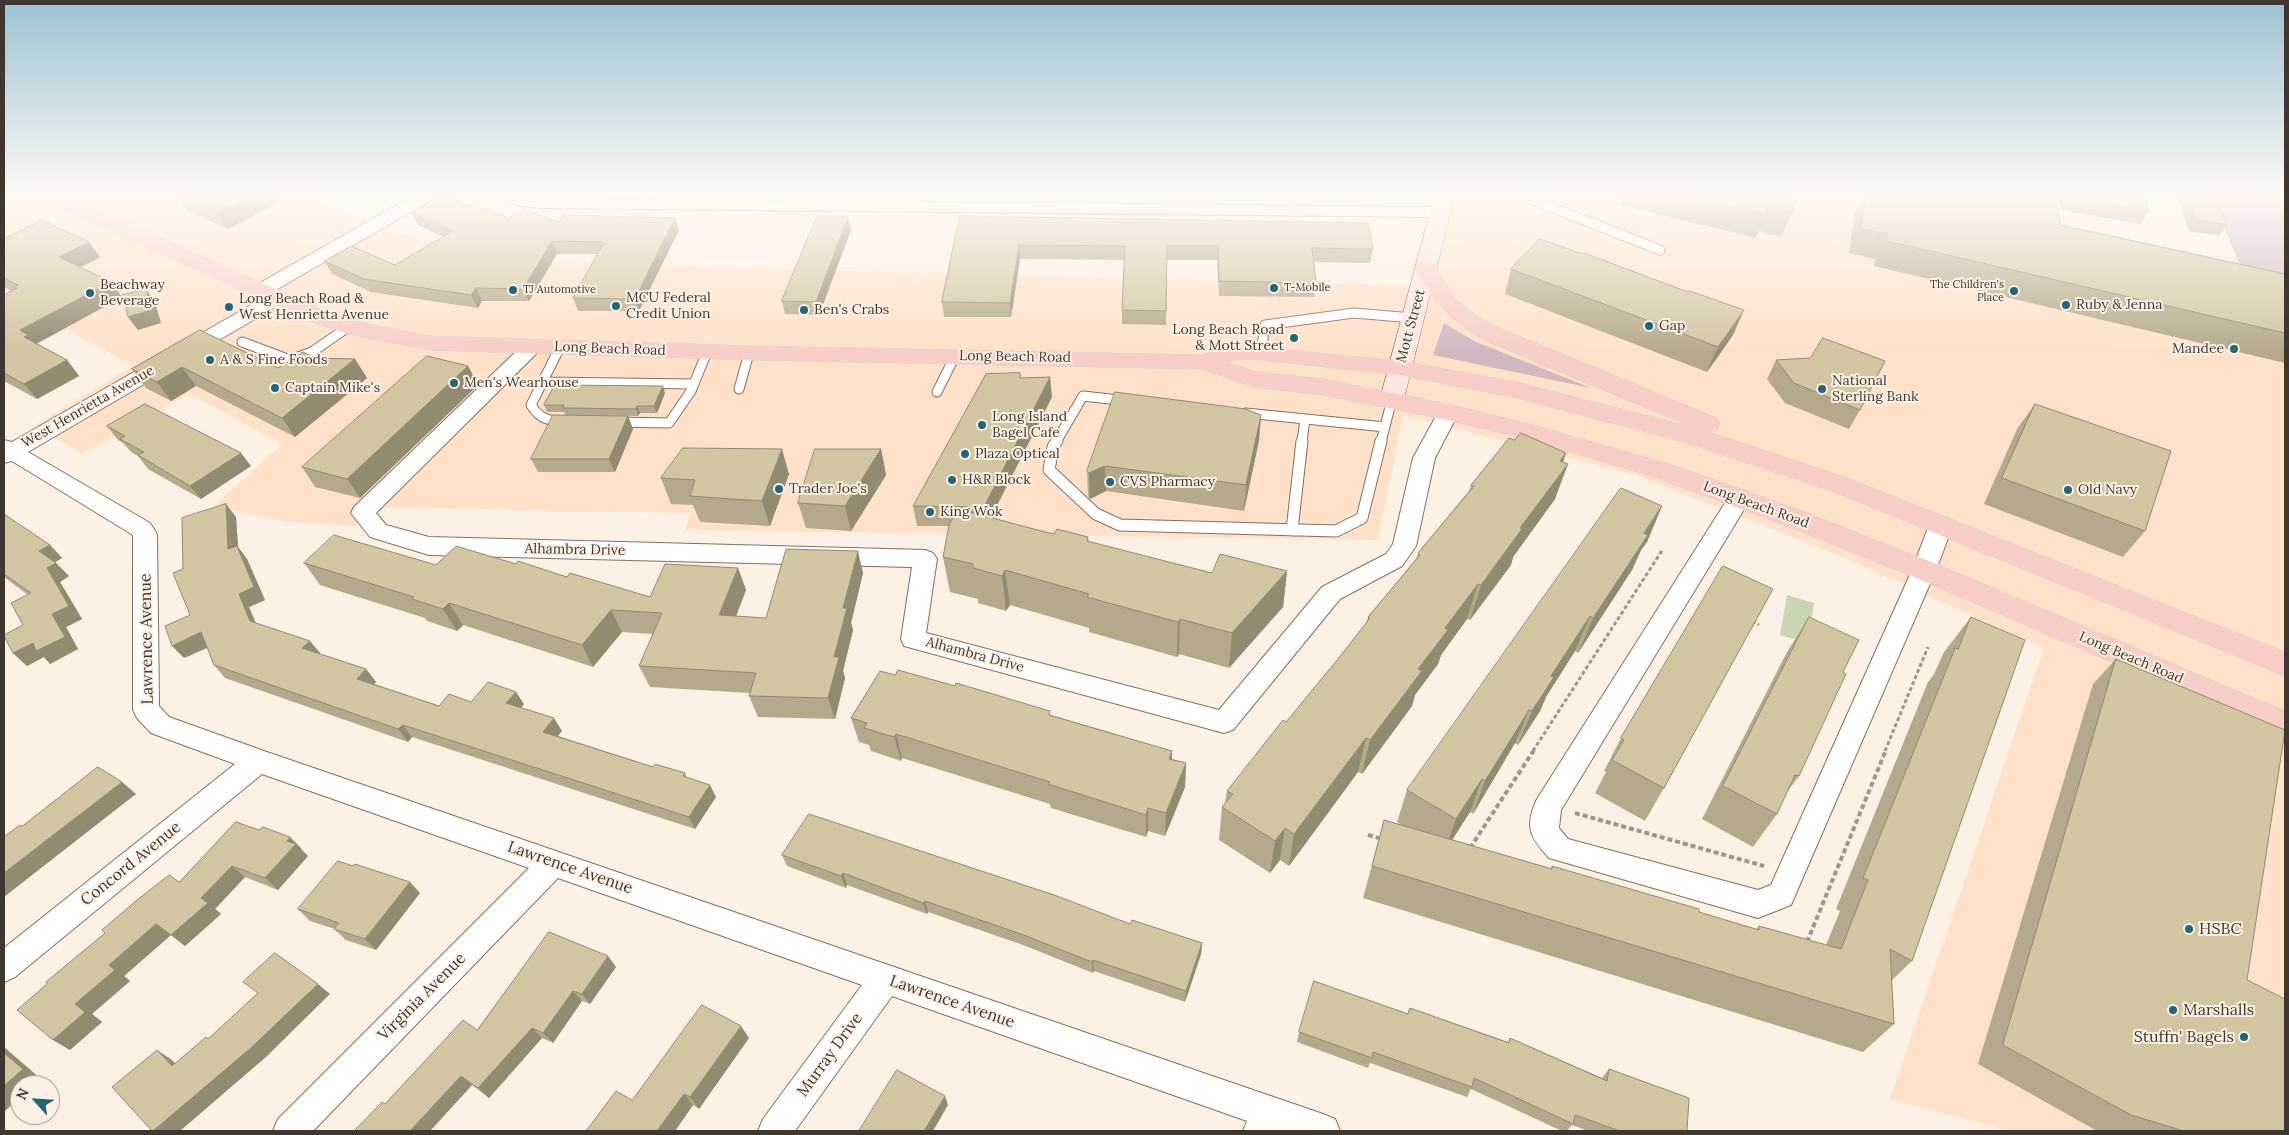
<!DOCTYPE html>
<style>
body{margin:0}
#map{position:relative;width:2289px;height:1135px;overflow:hidden;background:#fdf0e5;font-family:Lora,serif}
canvas{display:block}
.frame{position:absolute;inset:0;border:5px solid #403730;pointer-events:none}
.north{position:absolute;left:10px;top:1075px;width:50px;height:50px;box-sizing:border-box;background:#fdf0e5;border:1px solid #b1a69d;border-radius:50%;rotate:296deg;font-size:14px;font-weight:700;line-height:20px;text-align:center;color:#403730}
.north::after{content:'';display:block;margin:auto;width:18px;height:22px;background:#236678;clip-path:polygon(50% 0,100% 100%,50% 72%,0 100%)}
</style>
<div id="map">
<canvas width="2289" height="1135"></canvas>
<div class="frame"></div>
<div class="north">N</div>
</div>
<script>
const ctx = document.querySelector('canvas').getContext('2d');
ctx.lineJoin = 'round';
function fill(path, color) { ctx.fillStyle = color; ctx.fill(path, 'evenodd'); }
function trace(path, color, width, dash) { ctx.strokeStyle = color; ctx.lineWidth = width; ctx.lineCap = dash ? 'butt' : 'round'; ctx.setLineDash(dash || []); ctx.stroke(path); }
function write(font, color, halo, rows, align = 'center') {
  ctx.font = font + ' Lora,serif'; ctx.lineWidth = 4; ctx.setLineDash([]); ctx.textBaseline = 'middle'; ctx.strokeStyle = halo; ctx.fillStyle = color; for (const [text, x, y, turn = 0] of rows) {
    ctx.save(); ctx.translate(x, y); ctx.rotate((+turn || 0) * Math.PI / 180); ctx.textAlign = isNaN(turn) ? turn : align; if (halo) ctx.strokeText(text, 0, 0); ctx.fillText(text, 0, 0); ctx.restore();
  }
}
fill(new Path2D(`
 M4 194H297L383 229 511 262 1426 286 1448 194H1833L2285 296V1131H2010L1890 1099 2044 648 1840 556 1636 475 1403 415 1378 540 685 530 690 513 386 508 355 526 288 522 214 506 282 444 189 394 82 454 36 425 134 366 4 296Z`), '#ffe1ca');
fill(new Path2D(`
 M2210 194H2285V295L2249 287Z
 M1444 323 1474 341 1591 388 1433 355Z`), '#d1b8c0');
fill(new Path2D(`
 M1787 595 1814 603 1808 643 1780 635Z`), '#c9d6b3');
const serviceFar1 = new Path2D(`
 M1518 194 1660 250
 M242 342 290 360 312 352 348 327
 M560 347 531 405C540 419 548 421 564 421
 M1261 353 1265 325 1354 313 1413 318
 M542 382 694 384
 M739 389 749 353
 M937 392 955 356
 M1246 413 1385 427
 M615 422 669 423 691 391 707 352
 M1056 442 1083 396 1128 401
 M1302 442 1305 419
 M1381 442 1392 399`);
const service = new Path2D(`
 M1057 441 1053 447 1049 470 1096 514 1120 525 1336 531 1362 518 1381 441
 M1292 530 1302 441`);
const minor = new Path2D(`
 M416 194H438L435 198 267 295 260 297 253 295 251 291 253 287Z
 M496 194H521L540 198 1441 207 1447 208 1450 212 1447 216 1441 217 540 208C527 207 504 205 496 194Z
 M277 292 284 294 287 298 284 302 28 452 150 523 157 534 159 706 169 717 264 751 1323 1114 1335 1119 1340 1131H1243L1247 1121 892 996 795 1131H758L763 1119 862 985 558 878 313 1131H273L278 1119 529 868 262 774 15 977 4 982V948L235 764 151 733 137 718 133 710V535L12 461 4 463V440L12 442 270 294Z
 M533 340 540 342 543 346 540 350 376 513 386 525 429 537 925 550 933 553 937 559 926 633 1219 710 1322 587 1386 554 1393 544 1413 458 1441 407 1448 405 1455 407 1459 412 1435 458 1416 546 1402 566 1340 599 1233 730 1224 733 904 646 901 639 912 567 429 555 370 537 351 513 354 507 526 342Z
 M1740 490 1748 492 1751 498 1561 810 1559 828 1568 839 1758 890 1771 885 1912 570 1929 525 1933 519 1941 517 1949 519 1953 525 1936 570 1791 905 1758 918 1549 858C1530 837 1524 827 1537 799L1732 492Z`);
const secondary = new Path2D(`
 M1435 194H1455L1404 399 1401 405 1392 407 1383 405 1380 399Z`);
const primary = new Path2D(`
 M36 194H63L327 312 353 321 429 336 755 346 1202 355 1235 345 1400 361 1516 382 1692 427 1486 341C1453 323 1432 302 1415 268L1418 263 1426 262 1434 263 1453 296 1470 311 1490 324 1717 418 1720 424 1717 430 1709 432 1850 479 2285 652V676L1832 491 1681 441 1516 398 1400 375 1261 360 1236 359 1227 362 1256 372 1323 379 1448 404 1533 425 1669 464 1797 509 1934 563 2285 711V737L1914 577 1779 523 1651 476 1530 440 1448 420 1323 395 1254 387 1201 369 755 360 429 350 348 334 311 322 39 198Z`);
trace(serviceFar1, '#847061', 11);
trace(service, '#847061', 13);
trace(minor, '#847061', 2);
trace(secondary, '#847061', 1);
trace(primary, '#d5d3d1', 1);
trace(new Path2D(`
 M1752 621 1759 625
 M1533 751 1663 549
 M1885 751 1928 647`), '#a0958c', 3, [4, 2.5]);
trace(new Path2D(`
 M1575 813 1764 866
 M1368 835 1382 839
 M1470 848 1534 750
 M1807 942 1886 750`), '#a0958c', 4, [5, 3]);
trace(serviceFar1, '#fff', 9);
trace(service, '#fff', 11);
fill(minor, '#fff');
fill(secondary, '#fce6e3');
fill(primary, '#f8cdc7');
fill(new Path2D(`
 M167 194H276L280 202 228 229 186 210 179 199Z
 M1602 194H1796L1792 213 1781 237 1759 231 1756 238 1620 205 1622 198Z
 M1864 194H2054L2061 225 2285 274V363L1874 266 1875 259 1849 253 1855 211Z
 M2057 194H2143L2149 211 2140 224 2061 210Z
 M2176 194H2212L2227 225 2219 236 2189 231Z
 M480 210 509 218 559 222 675 218 679 230 639 311H578L573 298 597 254H557L529 301H482L478 308 371 292 332 274 324 261 395 265 443 237 418 225 411 213Z
 M960 216 1373 249 1370 263 1314 262 1316 283 1314 297 1219 296 1217 260H1167L1166 325 1122 324V310L1124 260 1020 259 1011 317H944L942 302Z
 M848 217 851 230 819 315 785 314 782 301Z
 M4 237 100 257 80 267 111 282 122 297 36 344 67 360 79 376 37 399 4 381V295L12 291 4 287Z
 M1511 269 1733 335 1707 372 1505 294Z
 M200 330 278 368 315 358 355 359 367 378 295 437 196 386 171 401 146 388 132 369Z
 M1776 360 1860 410 1849 429 1785 403 1767 379Z
 M468 366 478 385 360 498 315 487 302 467Z
 M1020 373 1021 378 1052 397 991 518 1041 531 1054 534 1088 537 1089 542 1212 573 1287 571 1283 607 1229 668 1179 654 1177 657 1089 632V628L1010 605 1006 611 978 603V599L950 592 943 557 949 526H917L913 506Z
 M665 393 657 413H640L638 416 566 415 564 412H547L544 405Z
 M2035 404 2145 531 2123 557 1984 504 2017 429Z
 M1261 415 1259 440 1244 511 1106 491 1090 499 1088 496 1087 471Z
 M628 416 633 429 615 472H538L531 459Z
 M107 426 251 466 201 499 148 469 138 456 131 452 123 443 118 440Z
 M1514 440 1566 453 1563 462 1555 499 1513 557 1511 565 1470 620 1467 619 1441 655 1438 664 1415 695 1412 706 1362 774 1358 772 1289 866 1280 860 1270 873 1219 840 1222 807 1225 803 1227 791 1286 722 1338 659 1366 624 1368 617 1416 559 1418 553 1469 491 1471 485Z
 M881 449 886 475 851 531 806 528 798 503Z
 M789 474 770 526 700 522 693 505 671 504 661 478Z
 M1662 506 1647 542 1641 550 1632 570 1578 653 1575 651 1546 697 1540 711 1518 745 1515 743 1473 814 1470 812 1452 840 1551 869 1552 866 1699 912 1756 929 1759 926 1826 945 1840 911 1836 909 1928 682 1934 674 1944 652 1971 617 1912 961 1891 981 1894 1024 1863 1052 1363 898 1384 820 1402 825 1397 822 1407 790Z
 M4 514 50 545 62 558 55 562 69 576 60 582 82 619 66 627 78 649 50 664 44 657 27 666 13 653 23 625 28 595 4 577Z
 M236 517 238 547 247 559 265 600 249 607 256 623 320 653 319 654 366 669 376 682 374 684 439 706 471 702 524 704 521 708 562 731 558 736 653 767 685 773 687 778 716 797 695 829 412 737 408 742 225 678 214 665 207 648 184 658 190 615 183 569Z
 M304 563 436 565 516 564 650 597 738 568 746 590 736 616 766 618 863 573 851 623 853 630 843 671 845 678 835 719 758 717 749 696 750 693 650 687 639 666 653 634 622 632 593 667 463 625 457 631 427 621 425 618 320 585Z
 M1723 566 1664 788 1645 821 1595 793 1606 772 1604 771 1621 738Z
 M1809 617 1843 672 1799 776 1787 792 1777 814 1753 847 1702 819 1787 652Z
 M2116 659 2247 980 2285 1131H2097L1978 1064 2093 684Z
 M895 675 1051 715 1172 751V759L1186 763 1185 787 1165 836 1148 831 1146 837 1051 808 1050 804 902 758 901 761 871 751 869 745 859 742 851 718Z
 M236 822 302 849H301L308 856 278 890 245 877 215 909 221 914 185 946 171 935 124 976 130 981 92 1014 102 1022 70 1050 53 1040 179 882Z
 M782 855 1130 924 1202 943 1201 954 1185 1002 1094 971 1093 973 1023 945 928 912 927 914 847 885 846 888 787 866Z
 M353 866 420 893 376 950 346 940 334 929H335L310 921 298 909Z
 M616 967 590 1004 582 1001 553 1043 542 1038 489 1098 472 1085 430 1131H354L385 1104 477 1030Z
 M1410 1008 1508 1042 1510 1038 1602 1078 1609 1069 1687 1131H1588L1572 1125 1567 1131H1562L1471 1089 1467 1097 1370 1063 1368 1068 1297 1042 1299 1032 1407 1014Z
 M749 1038 699 1109 693 1105 675 1131H586L632 1100Z`), '#b4a98b');
fill(new Path2D(`
 M255 194H276L280 202 228 229 218 213Z
 M848 217 851 230 819 315 816 302Z
 M675 218 679 230 639 311 635 299Z
 M552 241 557 254 529 301 523 289Z
 M89 242 100 257 71 272 59 257Z
 M1019 245 1020 259 1011 317 1010 303Z
 M111 282 122 297 36 344 24 337 20 330Z
 M476 288 482 301 478 308 471 295Z
 M146 289 155 302 161 323 138 330 128 317Z
 M1744 310 1733 335 1707 372 1718 347Z
 M355 359 367 378 295 437 282 418Z
 M67 360 79 376 37 399 24 384Z
 M468 366 478 385 360 498 347 479Z
 M182 367 196 386 171 401 157 382Z
 M1050 377 1052 397 986 526 984 507Z
 M663 386 665 393 657 413 654 406Z
 M637 406 640 413 638 416 636 409Z
 M1261 415 1259 440 1244 511 1246 485Z
 M628 416 633 429 615 472 609 459Z
 M782 449 789 474 770 526 762 501Z
 M881 449 886 475 851 531 845 506Z
 M241 453 251 466 201 499 190 486Z
 M1566 453 1558 477 1568 464 1555 499 1513 557 1511 565 1470 620 1481 585 1560 461Z
 M1105 466 1106 491 1090 499 1089 473Z
 M226 504 236 517 238 547 247 559 265 600 249 607 260 634 250 621 239 594 228 549Z
 M1662 506 1647 542 1641 550 1632 570 1578 653 1593 618 1644 533Z
 M50 545 62 558 52 564 39 551Z
 M858 551 863 573 851 623 853 630 843 671 845 678 835 719 828 698 843 608Z
 M56 563 69 576 60 582 82 619 66 627 78 649 50 664 44 657 27 666 13 653 33 643 52 614 47 568Z
 M738 568 746 590 728 637 719 615Z
 M1005 570 1010 605 1006 611 1002 576Z
 M1287 571 1283 607 1229 668 1232 633Z
 M1478 584 1467 619 1441 655 1438 664 1415 695 1412 706 1362 774 1370 740 1445 628Z
 M449 603 463 625 457 631 443 609Z
 M611 610 622 632 593 667 582 645Z
 M1590 616 1575 651 1546 697 1540 711 1518 745 1532 711 1551 676Z
 M1180 619 1179 654 1177 657 1178 622Z
 M201 632 213 645 184 658 172 646Z
 M310 641 320 653 312 661 302 648Z
 M366 669 376 682 367 691 357 679Z
 M516 692 524 704 515 715 506 703Z
 M1529 710 1515 743 1473 814 1485 781Z
 M554 718 562 731 551 744 543 732Z
 M403 725 412 737 408 742 398 729Z
 M896 734 902 758 901 761 894 737Z
 M1366 738 1358 772 1289 866 1294 834Z
 M1172 751V775L1169 759Z
 M1186 763 1185 787 1165 836 1166 813Z
 M1482 779 1470 812 1445 851 1456 819Z
 M122 782 136 794 4 897V873Z
 M710 785 716 797 695 829 689 817Z
 M1148 808V831L1146 837V815Z
 M1285 828 1280 860 1270 873 1275 841Z
 M290 837 302 849H301L308 856 278 890 265 878 287 841Z
 M232 866 245 877 215 909 221 914 185 946 171 935 201 898Z
 M843 873 847 885 846 888 841 876Z
 M410 882 420 893 376 950 365 939Z
 M925 901 928 912 927 914 923 903Z
 M156 924 171 935 124 976 130 981 92 1014 102 1022 70 1050 53 1040 75 1004 109 965Z
 M1202 943 1201 954 1185 1002 1186 991Z
 M608 956 616 967 590 1004 582 994Z
 M1093 960 1094 971 1093 973 1092 962Z
 M318 984 330 994 266 1057 180 1131H153Z
 M573 991 582 1001 553 1043 543 1033Z
 M741 1026 749 1038 699 1109 690 1097Z
 M532 1028 542 1038 489 1098 478 1088Z
 M4 1047 41 1079 34 1085H20V1097L4 1112Z
 M157 1050 172 1060 187 1076 172 1066Z
 M461 1076 472 1085 430 1131H410Z
 M684 1094 693 1105 675 1131H657Z
 M945 1096 948 1105 933 1131H924Z`), '#928a71');
const building = new Path2D(`
 M177 194H255L218 213 176 195Z
 M1683 194H1796L1792 213 1768 207 1766 214Z
 M1866 194H2054L2061 225 2285 274V333L1887 241V234L1861 229Z
 M2068 194H2143L2149 211 2069 198Z
 M2187 194H2212L2215 202H2218L2227 225 2196 220Z
 M445 195 480 210 484 208 509 218 525 209 559 222 563 215 675 218 635 299 573 298 604 242 552 241 523 289 476 288 471 295 364 279 324 261 351 246 395 265 452 231 411 213Z
 M817 216 848 217 816 302 782 301Z
 M960 216 1368 223 1373 249 1312 248 1316 283 1219 281 1218 246H1167L1166 311 1122 310 1125 246 1019 245 1010 303 942 302Z
 M42 220 89 242 59 257 111 282 20 330 28 335 24 337 67 360 24 384 4 373V295L17 288 15 287 18 285 4 278V237L5 238Z
 M1540 239 1583 254 1584 253 1688 292 1690 291 1744 310 1718 347 1511 269Z
 M146 289 151 310 128 317 123 295Z
 M200 330 278 368 303 352 315 358 355 359 282 418 182 367 157 382 132 369Z
 M1823 338 1885 361 1860 410 1794 383 1776 360 1810 358Z
 M427 356 468 366 347 479 302 467Z
 M1020 373V378L1050 377 984 507 913 506 986 374Z
 M555 385 663 386 654 406H637L636 409 563 408 564 405H544Z
 M1115 392 1246 409 1261 415 1246 485 1105 466 1089 473 1087 471Z
 M145 404 241 453 190 486 138 455 144 452 120 439 125 436 107 426Z
 M2035 404 2171 451 2145 531 2002 478Z
 M553 415 628 416 609 459H531Z
 M1521 433 1566 453 1560 461 1568 464 1520 528 1522 529 1481 585 1478 584 1445 628 1448 630 1418 669 1422 671 1370 740 1366 738 1294 834 1285 828 1275 841 1222 807 1233 794 1227 791 1283 720 1286 722 1338 659 1370 618 1368 617 1420 555 1418 553 1474 486 1471 485 1509 438 1514 440Z
 M683 448 782 449 762 501 690 496 695 480 661 478Z
 M815 449H881L845 506 798 503Z
 M1621 488 1662 506 1644 533 1648 535 1593 618 1590 616 1551 676 1554 677 1532 711 1529 710 1485 781 1482 779 1456 819 1407 790Z
 M226 504 228 549 237 546 254 587 239 594 250 621 310 641 302 648 366 669 357 679 439 706 449 694 471 702 488 682 516 692 506 703 554 718 543 732 653 767 655 764 685 773 683 776 710 785 689 817 403 725 398 729 214 665 201 632 172 646 165 626 190 615 173 573 183 569 182 518Z
 M959 509 1041 531 1054 534 1057 529 1088 537 1087 541 1212 573 1220 554 1287 571 1232 633 1180 619 1178 622 1087 597 1089 594 1005 570 1002 576 973 568V564L943 557 949 525Z
 M4 514 50 545 39 551 56 563 47 568 69 606 52 614 65 637 36 651 33 643 13 653 4 636V635L23 625 11 603 31 593 4 574Z
 M334 535 436 565 456 546 516 564 518 561 567 577 570 573 650 597 665 564 738 568 719 615 766 618 786 549 858 551 843 608H847L834 657H839L828 698 749 696 756 673 639 666 662 613 611 610 582 645 449 603 443 609 412 599 414 597 304 563Z
 M1723 566 1773 589 1664 788 1612 760 1624 740 1621 738Z
 M1809 617 1859 640 1843 672 1846 674 1799 776 1795 775 1777 814 1723 786Z
 M1971 617 2025 640 1912 961 1890 949 1894 1024 1372 866 1384 820 1552 869V866L1699 909V912L1759 930V926L1841 949 1868 880 1863 878 1880 836 1955 648 1958 649Z
 M2116 659 2285 730 2247 980 2285 999V1131H2184L2131 1115 2003 1045Z
 M898 670 955 686 956 683 1050 711 1049 715 1172 751 1169 759 1186 763 1166 813 1148 808 1146 815 1048 784 1050 782 896 734 894 737 864 728 867 723 851 718 880 671 895 675Z
 M98 767 122 782 4 873V837L20 825 22 826Z
 M809 814 1057 896 1130 924 1132 920 1202 943 1186 991 1093 960 1092 962 1021 934 925 901 923 903 843 873 841 876 782 855Z
 M236 822 259 830 263 827 290 837 287 841 296 844 265 878 232 866 201 898 208 903 171 935 156 924 109 965 115 970 75 1004 85 1012 53 1040 17 1010 47 984 46 982 105 933 102 930 137 900 169 875 179 882Z
 M338 861 353 866 355 864 410 882 365 939 334 929 339 923 298 909Z
 M549 932 608 956 582 994 573 991 543 1033 532 1028 478 1088 461 1076 410 1131H354L382 1102 385 1104 463 1020 477 1030Z
 M275 953 318 984 252 1047 153 1131H152L112 1087 157 1050 172 1066 206 1037 208 1039 258 993 243 982Z
 M1314 981 1408 1014 1410 1008 1509 1043 1510 1038 1607 1081 1609 1069 1689 1098 1687 1131H1620L1575 1115 1573 1124 1474 1078 1472 1087 1373 1052 1372 1058 1299 1032Z
 M702 1005 741 1026 690 1097 684 1094 657 1131H586L616 1091 632 1100Z
 M4 1053 23 1069 4 1086Z
 M897 1070 945 1096 924 1131H859Z`);
fill(building, '#d1c5a2');
trace(building, '#928a71', 1);
const sky = ctx.createLinearGradient(0, 0, 0, 353);
sky.addColorStop(0, '#9bc2d3');
sky.addColorStop(0.55, '#fef8f3');
sky.addColorStop(1, '#fef8f300');
ctx.fillStyle = sky;
ctx.fillRect(0, 0, 2289, 353);
for (const [x, y, r, color] of [
 [1274,288,5,"#236678"],
 [513,290,5,"#236678"],
 [2014,291,5,"#236678"],
 [90,293,5,"#236678"],
 [2066,305,5,"#236678"],
 [616,306,5,"#236678"],
 [229,307,5,"#236678"],
 [804,310,5,"#236678"],
 [1649,326,5,"#236678"],
 [1294,338,5,"#236678"],
 [2234,349,5,"#236678"],
 [210,360,5,"#236678"],
 [454,383,5,"#236678"],
 [275,388,5,"#236678"],
 [1822,389,5,"#236678"],
 [982,425,5,"#236678"],
 [965,454,5,"#236678"],
 [952,480,5,"#236678"],
 [1110,482,5,"#236678"],
 [779,489,5,"#236678"],
 [2068,490,5,"#236678"],
 [930,512,5,"#236678"],
 [2189,929,5,"#236678"],
 [2173,1010,5,"#236678"],
 [2244,1037,5,"#236678"]
]) { const dot = new Path2D(); dot.arc(x, y, r, 0, 2 * Math.PI); ctx.fillStyle = color; ctx.fill(dot); trace(dot, '#fdf0e5', 2); }
write('11px', '#403730', '#fdf0e5', [
 ["The Children's",2004,285,"right"],
 ["Place",2004,298,"right"],
 ["T-Mobile",1284,288],
 ["TJ Automotive",523,290]
], 'left');
write('14px', '#403730', '#fdf0e5', [
 ["Beachway",100,285],
 ["Beverage",100,301],
 ["MCU Federal",626,298],
 ["Credit Union",626,314],
 ["Long Beach Road &",239,299],
 ["West Henrietta Avenue",239,315],
 ["Ruby & Jenna",2076,305],
 ["Ben's Crabs",814,310],
 ["Gap",1659,326],
 ["Long Beach Road",1284,330,"right"],
 ["& Mott Street",1284,346,"right"],
 ["Mandee",2224,349,"right"],
 ["A & S Fine Foods",220,360],
 ["National",1832,381],
 ["Sterling Bank",1832,397],
 ["Men's Wearhouse",464,383],
 ["Captain Mike's",285,388],
 ["Long Island",992,417],
 ["Bagel Cafe",992,433],
 ["Plaza Optical",975,454],
 ["H&R Block",962,480],
 ["CVS Pharmacy",1120,482],
 ["Trader Joe's",789,489],
 ["Old Navy",2078,490],
 ["King Wok",940,512]
], 'left');
write('14px', '#403730', '#fdf0e5', [
 ["Mott Street",1411,326,-75],
 ["Long Beach Road",610,349,2],
 ["Long Beach Road",1015,357,1],
 ["West Henrietta Avenue",88,407,-30],
 ["Long Beach Road",1756,505,20],
 ["Alhambra Drive",575,550,1],
 ["Alhambra Drive",975,655,15],
 ["Long Beach Road",2131,658,23]
]);
write('16px', '#403730', '#fdf0e5', [
 ["Lawrence Avenue",147,639,-91],
 ["Concord Avenue",131,864,-39],
 ["Lawrence Avenue",570,868,19],
 ["Virginia Avenue",422,997,-45],
 ["Lawrence Avenue",952,1002,19],
 ["Murray Drive",830,1055,-54]
]);
write('16px', '#403730', '#fdf0e5', [
 ["HSBC",2199,929],
 ["Marshalls",2183,1010],
 ["Stuffn' Bagels",2234,1037,"right"]
], 'left');
</script>
